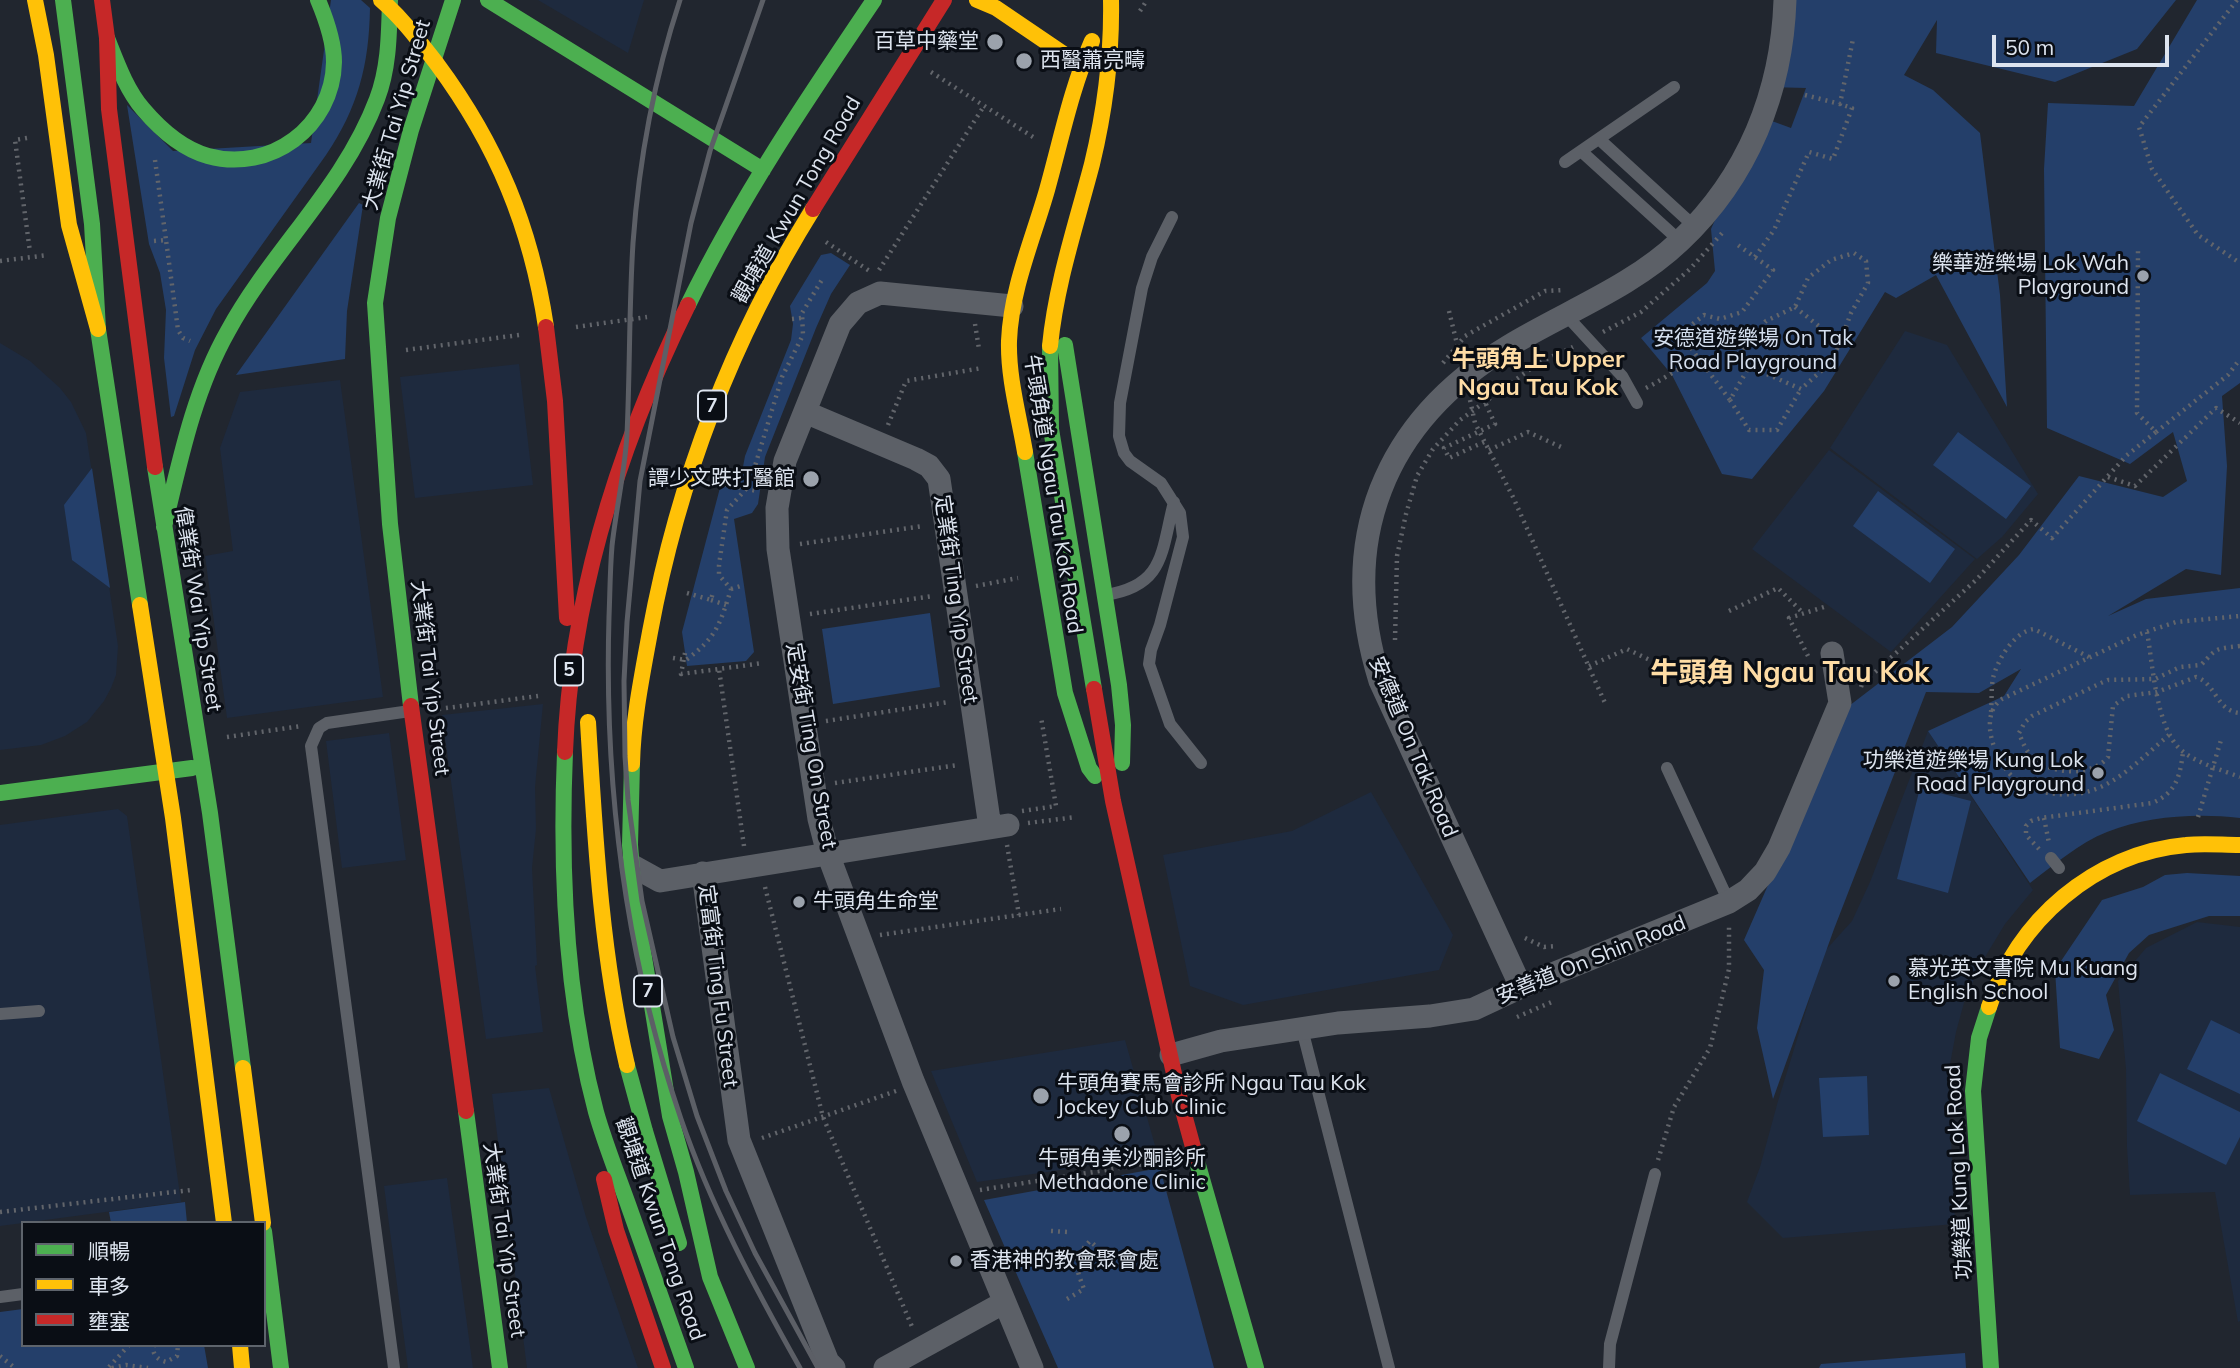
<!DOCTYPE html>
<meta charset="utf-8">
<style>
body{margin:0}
#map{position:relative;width:2240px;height:1368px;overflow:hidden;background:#21262f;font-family:Mulish,"Noto Sans TC",sans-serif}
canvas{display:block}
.legend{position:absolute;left:21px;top:1221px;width:245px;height:126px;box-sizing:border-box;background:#0a0e15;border:2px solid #5e646c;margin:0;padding:9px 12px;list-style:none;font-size:21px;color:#dde4ef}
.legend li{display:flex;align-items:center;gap:14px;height:35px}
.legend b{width:35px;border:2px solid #5e646c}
.scale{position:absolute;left:1992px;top:35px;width:177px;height:32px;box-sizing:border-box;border:4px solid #dde4ef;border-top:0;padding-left:9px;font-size:21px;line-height:24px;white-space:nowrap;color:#dde4ef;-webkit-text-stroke:5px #0a0e15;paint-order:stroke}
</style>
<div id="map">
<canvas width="2240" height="1368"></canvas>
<ul class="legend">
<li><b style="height:9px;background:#4caf50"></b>順暢</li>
<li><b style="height:9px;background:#ffc107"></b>車多</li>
<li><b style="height:9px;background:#c62828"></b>壅塞</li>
</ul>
<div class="scale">50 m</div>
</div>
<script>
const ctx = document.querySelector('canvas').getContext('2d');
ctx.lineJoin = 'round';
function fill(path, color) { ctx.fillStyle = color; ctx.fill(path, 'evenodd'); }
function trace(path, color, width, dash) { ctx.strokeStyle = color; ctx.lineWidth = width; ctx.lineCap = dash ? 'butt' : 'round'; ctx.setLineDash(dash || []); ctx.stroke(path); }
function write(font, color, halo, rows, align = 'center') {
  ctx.font = font + ' Mulish,"Noto Sans TC",sans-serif'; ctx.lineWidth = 6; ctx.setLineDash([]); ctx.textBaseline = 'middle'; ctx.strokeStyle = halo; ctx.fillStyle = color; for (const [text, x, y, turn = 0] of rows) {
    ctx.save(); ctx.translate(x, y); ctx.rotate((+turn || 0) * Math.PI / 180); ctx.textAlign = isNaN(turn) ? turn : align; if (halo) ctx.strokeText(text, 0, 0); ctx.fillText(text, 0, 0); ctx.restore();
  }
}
fill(new Path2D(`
 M538 0H644L628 53Z
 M1905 331 1947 345 2038 494 2002 537 1977 559 1830 448Z
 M0 343 30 361 60 388 71 402 86 433 118 646 116 675 111 688 104 701 87 722 65 736 41 745 0 750Z
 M519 364 533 485 415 498 400 377Z
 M340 380 383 697 227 718 205 556 233 551 220 448 240 392Z
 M1829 450 1975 559 1891 652 1752 549Z
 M543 704 535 787 536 829 532 868 537 965 535 966 543 1032 486 1039 442 715Z
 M1928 731 2033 890 2005 924 1982 962 1965 999 1956 1032 1948 1075 1955 1224 1783 1238 1747 1202 1760 1167 1778 1101 1824 952 1852 921 1870 882Z
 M389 733 406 860 342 868 326 741Z
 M1371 792 1453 935 1439 970 1243 1005 1190 986 1163 855 1292 831Z
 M118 809 127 816 181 1202 0 1226V825Z
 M2197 922 2240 927V1321L2238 1322 2215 1192 2130 1195 2127 1147 2126 1069 2118 981 2146 948Z
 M1125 1040 1158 1156 977 1182 931 1071Z
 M549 1088 586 1217 638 1368H527L492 1094Z
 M447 1178 473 1368H408L384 1186Z`), '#1e2a3e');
fill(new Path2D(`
 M331 0H361L370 8C369 65 358 108 326 155L216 309 195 350 174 416 171 417 164 358 166 310 160 273 149 244 127 105 173 151 311 143Z
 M1787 0H2176L2137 49 2055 82 1936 53 1937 20 1904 75 1933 90 1980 133 2000 295 2007 407 1936 275 1896 298 1885 292 1824 391 1752 479 1722 474 1672 375 1641 338 1707 283 1715 271 1711 229 1761 117 1791 128 1806 88 1768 87Z
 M2197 0H2240V383L2222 396 2227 466 2221 575 2186 569 2108 616 2146 599 2240 588V818C2196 813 2148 816 2107 832 2079 843 2054 865 2030 883L1928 731 2004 696 2021 669 1979 693 1926 692 1834 929 1773 1099 1757 1028 1764 970 1744 940 1845 709 1952 627 2019 555 2079 476 2163 497 2187 481 2173 432 2130 464 2047 428 2044 169 2048 103 2134 106Z
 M359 203 363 205 347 311 345 359 236 375Z
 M831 253 850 265 831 294 816 328 765 457 758 504 752 513 734 519 754 652 746 661 687 666 682 632 721 484 723 480 740 483 745 456 791 340 793 324 790 306 821 255Z
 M1958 432 2031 486 2006 519 1933 465Z
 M92 468 110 588 72 560 64 505Z
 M1878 491 1955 549 1930 583 1853 526Z
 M930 613 940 687 833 704 822 629Z
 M1920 788 1971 801 1948 893 1897 879Z
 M2187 873 2240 876V916H2209L2149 935 2129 953 2106 995 2114 1030 2099 1059 2060 1048 2055 970 2102 900 2143 887 2165 875Z
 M2211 1020 2240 1034V1094L2187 1069Z
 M2160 1073 2240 1112V1137L2226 1165 2137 1121Z
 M1867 1076 1869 1135 1823 1137 1819 1078Z
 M1160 1168 1214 1368H1058L984 1200Z
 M185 1202 187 1223H111L109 1212Z
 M23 1309V1345H204L208 1368H0V1312Z
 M1965 1353 1966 1368H1819L1821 1364Z`), '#243f6a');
trace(new Path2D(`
 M2237 0 2139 127 2152 169 2198 235 2240 263
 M1140 11 1147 0
 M931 72 1033 137
 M1805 95 1840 104 1853 39
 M27 138 15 140 30 252
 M155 160 166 240
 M154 241 166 240 178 330 183 338 190 341
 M826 242 871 272
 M1755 257 1774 230 1809 152 1833 159 1852 108 1840 104
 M0 261 48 255
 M879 270 984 106
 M1449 311 1458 348
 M792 319 802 318
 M975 324 979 349
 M576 327 647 317
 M1603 332 1641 312 1690 269 1724 231
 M406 350 519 335
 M1698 358 1734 359 1766 321 1795 307 1808 278 1831 260 1854 253 1866 261 1868 283 1851 313 1840 343
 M1699 359 1730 400 1750 365
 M1735 360 1801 389 1830 363 1840 343 1795 307
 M1443 363 1465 336 1545 291 1563 290
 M1646 388C1664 379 1680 367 1698 358L1681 333 1704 315 1720 319 1742 312 1773 270 1735 243
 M1470 400 1475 423 1513 497 1605 703
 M1730 400 1749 430H1777L1801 389
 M888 425 906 381 982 368
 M2156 432 2228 375 2240 359
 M1484 442 1449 458 1444 448 1495 424 1485 402
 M1489 450 1528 432 1561 447
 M2108 477 2135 486 2216 408 2240 423
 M718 483 757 491
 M800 544 923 526
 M976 586 1018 578
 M731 589 744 585
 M687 593 711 600 713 592
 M711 600 726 605
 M1729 611 1778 588 1804 614
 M810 614 933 596
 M2147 632C2153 665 2156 728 2181 750 2196 763 2222 770 2240 777
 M1395 640 1397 556 1406 514 1417 476 1433 449 1460 420 1540 362 1573 347
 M2240 646C2215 649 2218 647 2201 665L2180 667 2155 679 2108 680 2101 683 2032 716 2025 722 2019 733C2022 741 2026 751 2032 757 2050 775 2093 777 2108 757L2113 706 2127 696 2157 692 2196 677C2216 683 2216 711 2240 713
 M685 653 681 674 719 669
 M1808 656 1789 618 1824 607
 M673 658 686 660C717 637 720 624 731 589L719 575V565L727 510 746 489 755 466 782 377 803 335 802 313 823 278
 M1589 666 1627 649 1660 665
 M1861 687 1862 684 1976 580 2031 520 2052 538 2126 456 2156 432 2137 413 2138 250
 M439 709 538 696
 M1991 712C1992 701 1991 689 1993 678 1997 661 2014 631 2034 629L2089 657
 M826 721 949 702
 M2169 735C2145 755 2120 782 2090 791 2068 798 2034 794 2016 780 1997 765 1976 717 2002 699L2137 635 2176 622 2240 616
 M227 737 301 726
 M835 783 958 765
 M1022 811 1056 806 1041 717
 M2198 817 2221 740
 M2044 818 2049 843
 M1028 823 1076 817
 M1007 845 1019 915
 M744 846 719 669 763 663
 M2039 849 2026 835V826L2031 821 2041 818 2152 803C2176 793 2180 777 2183 752
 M765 887 823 1117 913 1329
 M880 935 1061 909
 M1525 938 1544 947 1556 946
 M1517 1017 1554 1001
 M762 1138 896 1091
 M1658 1160 1674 1107 1710 1048 1729 969V924
 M980 1190 1163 1161
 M0 1212 191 1190
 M1051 1231 1068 1232
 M1067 1299 1084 1289C1075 1265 1072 1260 1090 1241L1112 1261
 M154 1345C151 1354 158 1360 166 1362L177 1356 178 1345
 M0 1356 15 1368
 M109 1367 129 1345
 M112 1368 126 1365 148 1368`), '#62656b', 4.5, [2, 5]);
trace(new Path2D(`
 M1599 139 1694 226
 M1581 151 1680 241
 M1565 162 1674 87
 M1172 217 1152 257 1142 288 1120 403 1119 436 1124 453 1130 461 1161 483 1180 513 1183 537 1160 625 1151 650 1149 664 1170 724 1201 763
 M1565 314 1622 376 1637 403
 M1105 595C1165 586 1161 552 1174 502
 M1667 768 1729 902
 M2051 858 2059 868
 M0 1014 39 1011
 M1302 1029 1389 1368
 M0 1297 23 1294
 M394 1368 311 746 319 728 327 723 410 711
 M1609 1368 1610 1344 1655 1174`), '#5c6067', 12);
trace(new Path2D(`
 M1012 306 880 293 858 303 840 324 785 461 777 508 778 549 819 819 828 854 913 1081 1032 1368
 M805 412 916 459 929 466 939 479 990 827
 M631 865 660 881 1008 825
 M703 873 739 1140 828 1362 834 1368
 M1521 987 1380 681C1336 541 1383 422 1509 346 1565 312 1632 287 1680 241 1748 177 1782 92 1785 0
 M1171 1055 1221 1041 1338 1023 1430 1016 1474 1009 1521 987 1729 902 1748 890 1765 872 1779 848 1840 703 1832 653
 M885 1368 1003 1303`), '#5c6067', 23);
trace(new Path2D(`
 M63 0 92 224 98 329 140 605
 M488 0 763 170
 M107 38C117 63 126 89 143 109 160 129 183 149 208 156 270 173 333 127 334 62 334 41 326 19 318 0
 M688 305C740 198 807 99 874 0
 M1065 345 1119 685 1123 725 1122 763
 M1050 346 1051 429 1094 689
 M1025 452 1065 693 1089 768 1095 776
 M155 467 210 813 243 1068
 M164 527C180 460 194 391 228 331 272 250 344 187 377 99 389 68 389 34 390 0
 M411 706 390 524 375 303 388 218 411 130 453 0
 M565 752C560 871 565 996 596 1112 605 1144 618 1176 629 1207 648 1261 667 1314 686 1368
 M632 764 630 845 634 896 670 1116 686 1172 710 1277 747 1368
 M0 793 192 768
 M1989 1007 1979 1038 1973 1091 1991 1368
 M627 1065 645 1131 679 1243
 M466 1111 500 1368
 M1196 1158 1256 1368
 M264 1231 281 1368`), '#4caf50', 16);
trace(new Path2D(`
 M35 0 46 55 69 225 98 329
 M381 0C403 19 419 41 437 64 497 145 531 227 546 327
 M977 0 996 8 1080 65
 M1050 346C1056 284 1076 225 1092 164 1105 110 1112 55 1111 0
 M1025 452C1019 416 1008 378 1009 341 1011 289 1033 239 1047 190 1061 140 1071 89 1092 41
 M140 605 173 818 224 1223
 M588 722C595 837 601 953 627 1065
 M632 764C633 719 642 676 650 632 678 481 732 339 813 209
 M1989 1007C2016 921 2095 853 2186 845 2204 843 2222 845 2240 845
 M243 1068 263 1223
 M240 1345 242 1368`), '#ffc107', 16);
trace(new Path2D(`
 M102 0 107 38 109 109 155 467
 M813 209 944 0
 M546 327 555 401 567 618
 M1094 689 1113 801 1179 1096 1196 1158
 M411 706 466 1111
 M565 752C571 596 619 445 688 305
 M604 1179 616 1230 663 1368`), '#c62828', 16);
trace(new Path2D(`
 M680 0C654 79 639 160 633 243 629 306 630 370 627 434 625 471 616 509 612 546 610 570 610 593 609 617 604 786 626 958 681 1119 711 1206 755 1288 800 1368
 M763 0 710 151 691 223 640 481 627 622 624 681 625 756 628 800 642 901 673 1037 697 1116 726 1191 755 1253 818 1368`), '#5c5f66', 5);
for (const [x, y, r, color] of [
 [995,42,9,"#9ba2ac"],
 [1024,61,9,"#9ba2ac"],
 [2143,276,7,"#9ba2ac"],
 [811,479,9,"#9ba2ac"],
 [2098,773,7,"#9ba2ac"],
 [799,902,7,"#9ba2ac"],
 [1894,981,7,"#9ba2ac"],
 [1041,1096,9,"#9ba2ac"],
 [1122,1134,9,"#9ba2ac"],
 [956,1261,7,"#9ba2ac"]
]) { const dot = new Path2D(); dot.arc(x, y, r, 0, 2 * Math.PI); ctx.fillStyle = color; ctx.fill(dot); trace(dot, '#0a0e15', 2.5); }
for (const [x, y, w] of [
 [712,406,28],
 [569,670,28],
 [648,991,28]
]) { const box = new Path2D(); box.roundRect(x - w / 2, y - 15.5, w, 31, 5); ctx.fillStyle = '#0a0e15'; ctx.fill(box); trace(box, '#dde4ef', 2); }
write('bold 19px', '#dde4ef', null, [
 ["7",712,406],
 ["5",569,670],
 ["7",648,991]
]);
write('21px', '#dde4ef', '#0a0e15', [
 ["百草中藥堂",979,42,"right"],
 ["西醫蕭亮疇",1040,61],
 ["樂華遊樂場 Lok Wah",2129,264,"right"],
 ["Playground",2129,288,"right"],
 ["譚少文跌打醫館",795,479,"right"],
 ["功樂道遊樂場 Kung Lok",2084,761,"right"],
 ["Road Playground",2084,785,"right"],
 ["牛頭角生命堂",813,902],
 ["慕光英文書院 Mu Kuang",1908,969],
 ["English School",1908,993],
 ["牛頭角賽馬會診所 Ngau Tau Kok",1057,1084],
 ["Jockey Club Clinic",1057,1108],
 ["牛頭角美沙酮診所",1122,1159,"center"],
 ["Methadone Clinic",1122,1183,"center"],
 ["香港神的教會聚會處",970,1261]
], 'left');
write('21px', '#dde4ef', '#0a0e15', [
 ["大業街 Tai Yip Street",397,115,-74],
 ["觀塘道 Kwun Tong Road",797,200,-60],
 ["牛頭角道 Ngau Tau Kok Road",1053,494,81],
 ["定業街 Ting Yip Street",956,599,82],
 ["偉業街 Wai Yip Street",198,609,81],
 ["大業街 Tai Yip Street",430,678,83],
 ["定安街 Ting On Street",811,746,80],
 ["安德道 On Tak Road",1413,747,67],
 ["安善道 On Shin Road",1591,960,-22],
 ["定富街 Ting Fu Street",718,986,83],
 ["功樂道 Kung Lok Road",1959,1172,-93],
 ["觀塘道 Kwun Tong Road",660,1229,71],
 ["大業街 Tai Yip Street",504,1240,82]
]);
write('21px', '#d4dfef', '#0a0e15', [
 ["安德道遊樂場 On Tak",1753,339],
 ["Road Playground",1753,363]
]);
write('bold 24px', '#fedca5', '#0a0e15', [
 ["牛頭角上 Upper",1538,360],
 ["Ngau Tau Kok",1538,388]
]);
write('bold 28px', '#fedca5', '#0a0e15', [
 ["牛頭角 Ngau Tau Kok",1790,674]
]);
</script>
